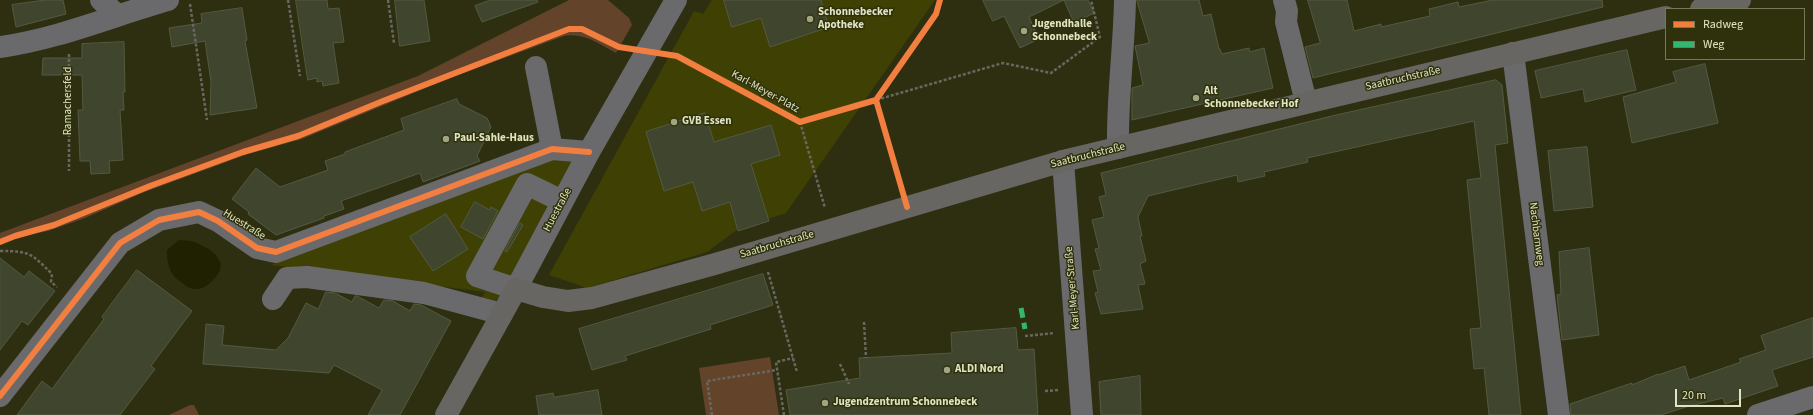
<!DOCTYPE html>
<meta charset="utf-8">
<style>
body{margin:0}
#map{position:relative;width:1813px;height:415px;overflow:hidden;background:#2e2f10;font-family:"Source Sans 3",sans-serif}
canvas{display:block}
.legend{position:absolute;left:1665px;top:8px;width:140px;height:52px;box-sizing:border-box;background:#2f310c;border:1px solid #767955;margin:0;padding:5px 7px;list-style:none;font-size:12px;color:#e1e4c2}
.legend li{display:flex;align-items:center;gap:8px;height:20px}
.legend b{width:20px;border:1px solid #767955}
.scale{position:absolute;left:1675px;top:389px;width:66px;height:18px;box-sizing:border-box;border:2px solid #e1e4c2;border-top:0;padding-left:5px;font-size:12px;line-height:14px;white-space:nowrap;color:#e1e4c2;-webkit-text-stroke:3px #2f310c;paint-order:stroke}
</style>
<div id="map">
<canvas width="1813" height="415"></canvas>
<ul class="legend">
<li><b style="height:5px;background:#f27e40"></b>Radweg</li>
<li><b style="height:5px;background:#33b770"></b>Weg</li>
</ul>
<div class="scale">20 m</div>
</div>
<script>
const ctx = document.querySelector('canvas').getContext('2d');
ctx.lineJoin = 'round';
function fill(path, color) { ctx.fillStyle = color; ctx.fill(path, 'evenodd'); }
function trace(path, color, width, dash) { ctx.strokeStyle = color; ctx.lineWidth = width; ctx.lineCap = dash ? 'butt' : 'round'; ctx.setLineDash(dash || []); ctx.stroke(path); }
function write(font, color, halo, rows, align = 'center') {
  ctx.font = font + ' "Source Sans 3",sans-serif'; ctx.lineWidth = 3; ctx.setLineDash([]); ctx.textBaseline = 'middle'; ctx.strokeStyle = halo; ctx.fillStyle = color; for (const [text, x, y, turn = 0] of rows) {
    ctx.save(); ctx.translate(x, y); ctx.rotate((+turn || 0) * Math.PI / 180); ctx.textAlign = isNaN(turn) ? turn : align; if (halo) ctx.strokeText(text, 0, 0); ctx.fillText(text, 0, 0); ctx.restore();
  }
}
fill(new Path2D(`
 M712 0H935L786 213 738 229 707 252 587 288 549 275 694 11 703 14Z
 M560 157 581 165 515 287 472 317 485 292 271 265Z`), '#3f4003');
fill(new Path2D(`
 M569 0H608L629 18 632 25 616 53C599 44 584 32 564 36L450 78 302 139 248 154 142 193 85 218 48 231 22 236 0 244V233L418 76Z
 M770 357 779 415H706L699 368Z
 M190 405H194L199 415H169Z`), '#64432b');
fill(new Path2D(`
 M179 240C185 241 192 240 197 243 214 250 231 264 213 280 210 284 203 289 197 289 191 290 186 286 181 282 169 275 167 263 167 250Z`), '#202101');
const building = new Path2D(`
 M45 0H63L66 14 16 27 12 5Z
 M296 0H327L328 9 339 8 344 42 333 43 339 83 323 86 322 81 317 82V78L308 80Z
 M395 0H424L430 41 400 46Z
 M491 0H537L538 2 482 22 475 6Z
 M724 0H821L829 27 770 47 761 18 732 27Z
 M983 0H1088L1094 13 1074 23 1064 0 1029 17 1039 39 1020 48 1004 16 993 21Z
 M1137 0H1199L1203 16 1211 14 1219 49H1220L1222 54 1249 48 1250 52 1264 48 1273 88 1132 120V88L1143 85 1135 46 1149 43Z
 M1308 0H1347L1354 31 1381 24V27L1430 16 1429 9 1458 2 1459 7 1493 0H1602L1603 7 1313 78 1305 47 1320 43Z
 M242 8 247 40 245 41 257 108 210 115 211 82 205 41 172 47 169 28 202 23 201 14Z
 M124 42 125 92H123L124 110H120L123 160 109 161 110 173 91 174 90 161H80L78 110H83L82 75H42L43 58H82V44Z
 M1627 50 1636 90 1585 102 1583 89 1541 98 1535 71Z
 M1705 64 1718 123 1632 143 1623 97 1676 82 1673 72Z
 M1496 80 1502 85 1508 143 1495 145 1521 415H1489L1484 368 1474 369 1470 329 1481 328 1467 180 1481 178 1474 121 1307 158 1308 162 1264 172 1265 176 1238 182 1237 175 1148 196 1138 217 1142 236H1140L1146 261 1140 264 1145 284 1138 285 1143 309 1101 314 1095 293 1098 292 1093 271 1101 270 1095 249 1099 248 1092 220 1104 217 1099 197 1106 195 1101 173 1336 115Z
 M457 99 459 104 487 118 491 127 477 156 480 161 423 182 420 173 341 201 344 209 324 216V218L276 235 248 214 249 212 232 199 256 168 280 187 328 170 325 161 345 154V152L404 130 401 119Z
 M705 113 714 142 771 125 780 155 751 164 769 221 738 231 730 202 702 211 693 182 664 191 646 132Z
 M1587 147 1593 207 1554 211 1548 151Z
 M475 202 490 210 491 207 498 211 483 239 461 227Z
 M446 214 468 249 433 271 410 237Z
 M520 223 523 225 507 252 505 251Z
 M1589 248 1599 335 1562 340 1557 295 1561 294 1559 252Z
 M0 258 24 277 29 271 55 291 28 325 22 321 0 350Z
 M137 270 192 311 151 366 155 369 120 415H17L42 381 52 389 104 319 102 317Z
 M763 274 773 305 710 325 711 329 625 356 627 360 592 370 579 329Z
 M326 292 335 293 352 302 355 296H357L379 308 384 300 393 301 410 311 414 304 421 305 451 321 400 415H368L382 390 334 365 329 373 203 364 206 324 224 326 222 345 276 350 288 338 306 303 318 309Z
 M1813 318V357L1772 370 1778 386 1725 404 1723 398 1686 407 1661 415H1571L1570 404 1632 383V385L1658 374V375L1685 366 1689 380 1741 362 1739 359 1766 350 1761 336Z
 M1016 328 1018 350 1034 349 1038 415H790L786 390 860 378 859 358 952 353 951 333Z
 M1140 376 1141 415H1101L1099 382Z
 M598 390 602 415H539L536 396 553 393 554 397Z`);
fill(building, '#40462e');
trace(building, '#545a41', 1);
trace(new Path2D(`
 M288 0 300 76
 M388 0 394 43
 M190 4 207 120
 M530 44 569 29H582L622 48
 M69 54V171
 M669 55 677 56 686 60 800 122 876 100 936 14 940 0
 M800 122 825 208
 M901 186 876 100 1003 63 1051 73 1100 37 1091 0
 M0 242 15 236 54 225 150 186 243 152 298 136 383 101 524 47
 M0 251C30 251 31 253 52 274L51 282 57 287
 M768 272 797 372
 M864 322 866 358
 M1025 336 1054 333
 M840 364 849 384
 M1045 391 1059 390
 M712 415 707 381 777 370
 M784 415 776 362 793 358`), '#686862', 2.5, [3, 2]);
trace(new Path2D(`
 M101 0 117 15
 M1284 0 1287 11 1286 22 1306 102
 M0 47C58 39 112 16 168 0
 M1513 53 1559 415
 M536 67 552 149
 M1118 148C1117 99 1124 50 1125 0
 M1063 161 1082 415
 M562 201 527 184 477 276 516 289 589 152 676 0
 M273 299 287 278 307 277 424 293 502 314
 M0 396 120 243 159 220 199 212 218 221 257 248 276 252 552 149 589 152
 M1758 415 1813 397`), '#6a696c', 22);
trace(new Path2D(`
 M1701 9 1740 0
 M446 415 516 289 543 297 568 301 592 298 715 264 1063 161 1666 17`), '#676663', 22);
trace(new Path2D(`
 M1021 308 1025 329`), '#33b770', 5, [10, 5]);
trace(new Path2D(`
 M876 100 907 207
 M0 242 15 236 54 225 150 186 243 152 298 136 383 101 569 29H582L619 47 677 56 800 122 876 100 936 14 940 0
 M0 396 120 243 159 220 199 212 218 221 257 248 276 252 552 149 589 152`), '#f27e40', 6);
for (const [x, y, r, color] of [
 [810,19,4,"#a2a584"],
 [1024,31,4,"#a2a584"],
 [1196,98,4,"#a2a584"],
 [674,122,4,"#a2a584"],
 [446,139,4,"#a2a584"],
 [947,370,4,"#a2a584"],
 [825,403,4,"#a2a584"]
]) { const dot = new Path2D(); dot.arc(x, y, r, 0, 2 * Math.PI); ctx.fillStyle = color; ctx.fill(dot); trace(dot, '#2f310c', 1.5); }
write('bold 11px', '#e1e4c2', '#2f310c', [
 ["Schonnebecker",818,13],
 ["Apotheke",818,26],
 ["Jugendhalle",1032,25],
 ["Schonnebeck",1032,38],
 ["Alt",1204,92],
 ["Schonnebecker Hof",1204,105],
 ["GVB Essen",682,122],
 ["Paul-Sahle-Haus",454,139],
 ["ALDI Nord",955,370],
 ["Jugendzentrum Schonnebeck",833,403]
], 'left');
write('11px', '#e1e4c2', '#2f310c', [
 ["Saatbruchstraße",1403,79,-13],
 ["Karl-Meyer-Platz",765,92,29],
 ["Ramachersfeld",69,101,-90],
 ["Saatbruchstraße",1088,156,-14],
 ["Huestraße",558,210,-62],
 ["Huestraße",244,225,32],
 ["Nachbarnweg",1536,234,83],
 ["Saatbruchstraße",777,245,-16],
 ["Karl-Meyer-Straße",1073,288,-95]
]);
</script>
